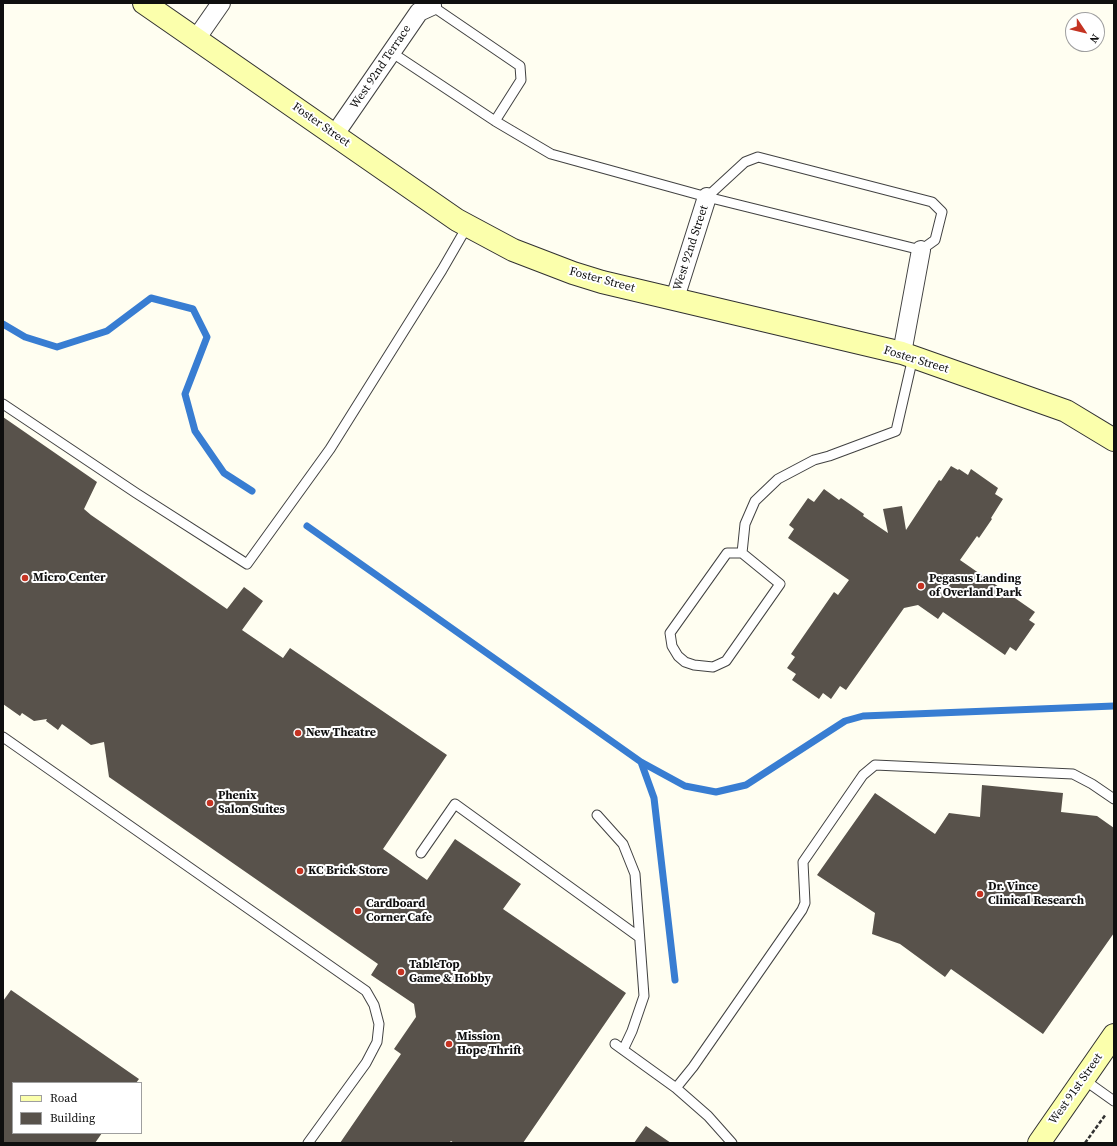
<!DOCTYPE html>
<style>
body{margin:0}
#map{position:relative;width:1117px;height:1146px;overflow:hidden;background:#fffef1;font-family:"Source Serif 4",serif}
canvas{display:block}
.frame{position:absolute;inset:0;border:4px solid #0f0f0f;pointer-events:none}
.legend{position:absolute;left:12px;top:1082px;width:130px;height:52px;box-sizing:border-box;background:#fff;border:1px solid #9f9f9f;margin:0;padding:5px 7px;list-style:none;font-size:12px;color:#0f0f0f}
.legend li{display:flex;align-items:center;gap:8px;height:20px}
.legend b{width:20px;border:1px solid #9f9f9f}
.north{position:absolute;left:1065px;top:12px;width:40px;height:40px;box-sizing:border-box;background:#fff;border:1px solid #9f9f9f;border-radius:50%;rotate:125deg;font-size:11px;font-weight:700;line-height:16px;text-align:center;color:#0f0f0f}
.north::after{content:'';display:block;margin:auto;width:14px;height:18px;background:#c43322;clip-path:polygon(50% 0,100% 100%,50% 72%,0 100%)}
</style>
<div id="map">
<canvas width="1117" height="1146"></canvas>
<div class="frame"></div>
<ul class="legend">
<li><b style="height:5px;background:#fbffac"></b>Road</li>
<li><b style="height:11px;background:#58524b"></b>Building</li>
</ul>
<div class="north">N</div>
</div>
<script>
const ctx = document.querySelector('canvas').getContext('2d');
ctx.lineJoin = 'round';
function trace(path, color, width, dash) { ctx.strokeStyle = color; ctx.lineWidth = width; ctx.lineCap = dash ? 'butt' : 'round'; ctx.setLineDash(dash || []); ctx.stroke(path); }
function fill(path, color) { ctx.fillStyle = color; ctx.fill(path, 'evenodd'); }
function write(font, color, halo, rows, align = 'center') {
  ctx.font = font + ' "Source Serif 4",serif'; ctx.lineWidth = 4; ctx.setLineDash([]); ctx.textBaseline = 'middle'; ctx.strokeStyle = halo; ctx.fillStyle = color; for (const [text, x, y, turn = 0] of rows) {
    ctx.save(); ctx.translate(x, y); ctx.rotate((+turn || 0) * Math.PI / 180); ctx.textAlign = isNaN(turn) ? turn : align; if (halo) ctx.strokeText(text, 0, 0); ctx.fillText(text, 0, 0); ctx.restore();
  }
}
trace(new Path2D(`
 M3 324 25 337 57 347 107 331 151 298 193 309 207 337 185 394 195 431 224 473 252 491
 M307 526 641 762 685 786 716 792 746 785 845 721 863 716 1114 706
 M641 762 654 798 675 980`), '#387dd2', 7);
fill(new Path2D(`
 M3 417 97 482 84 509 91 515 227 609 244 587 263 601 242 630 283 658 290 648 447 755 383 849 427 880 455 839 521 884 503 909 626 993 523 1143H454L451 1141 449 1143H340L401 1054 394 1049 416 1017 414 1004 371 975 378 964 109 777 104 742 91 745 62 724 58 730 46 721 47 719 34 721 22 713 20 716 3 704Z
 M951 466 958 470 959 469 968 475 971 469 998 488 995 494 1003 499 991 518 992 519 979 538 977 536 960 560 1035 612 1029 620 1035 624 1016 651 1010 647 1005 655 943 612 938 619 918 605 904 608 846 690 840 686 831 699 823 693 819 699 792 680 796 674 787 668 795 657 791 654 834 592 838 595 849 580 788 538 794 529 789 525 808 498 814 502 824 489 839 500 841 498 864 514 863 516 888 533 883 509 902 506 906 530 939 480 941 481Z
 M982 785 1063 793 1061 812 1097 816 1114 828V933L1043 1034 951 969 945 977 900 944 872 934 875 913 817 875 875 793 935 834 949 813 980 817Z
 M11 990 139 1079 136 1083H13V1133H102L95 1143H3V1001Z
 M646 1126 671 1143H634Z`), '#58524b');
const lane = new Path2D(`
 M432 6 520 66 521 80 495 121 551 154 707 197 921 250 935 240 942 212 932 202 758 157 745 162 707 197
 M391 52 495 121
 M3 404 136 493 247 564 330 449 442 270 468 225
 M742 553H727L670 633 672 646 678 656 685 662 694 665 713 667 726 661 780 584 742 553 745 524 755 501 778 479 814 460 829 456 896 431 913 357
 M3 737 366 991 374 1005 379 1024 377 1042 366 1063 308 1143
 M597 815 623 844 635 874 644 996 632 1031 623 1050
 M421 853 455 804 639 937
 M615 1044 676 1088 708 1116 732 1143
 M1083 1079 1114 1101
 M676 1088 693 1067 802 910 805 903 803 862 863 775 875 765 1073 774 1092 784 1114 799`);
const street = new Path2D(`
 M196 39 221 3
 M335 134 419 12 432 6
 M675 298 707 197
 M902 353 921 250`);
const secondary = new Path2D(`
 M144 3 457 220 513 250 573 273 602 282 902 353 1066 411 1114 440
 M1039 1143 1114 1035`);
trace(lane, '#424242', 11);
trace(street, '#424242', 20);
trace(secondary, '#313131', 24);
trace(new Path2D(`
 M1085 1143 1106 1114`), '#313131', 2.5, [4, 2]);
trace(lane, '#fff', 9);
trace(street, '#fff', 18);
trace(secondary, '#fbffac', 22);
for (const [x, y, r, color] of [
 [25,578,4,"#c43322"],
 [921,586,4,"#c43322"],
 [298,733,4,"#c43322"],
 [210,803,4,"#c43322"],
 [300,871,4,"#c43322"],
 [980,894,4,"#c43322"],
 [358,911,4,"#c43322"],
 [401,972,4,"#c43322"],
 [449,1044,4,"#c43322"]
]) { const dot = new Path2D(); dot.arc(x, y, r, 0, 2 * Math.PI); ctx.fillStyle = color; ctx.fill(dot); trace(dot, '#fff', 1.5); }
write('12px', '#0f0f0f', '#fff', [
 ["West 92nd Terrace",381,67,-56],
 ["Foster Street",321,125,35],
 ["West 92nd Street",691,248,-72],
 ["Foster Street",602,280,15],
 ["Foster Street",916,360,17],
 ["West 91st Street",1076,1089,-55]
]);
write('bold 12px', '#0f0f0f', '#fff', [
 ["Micro Center",33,578],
 ["Pegasus Landing",929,579],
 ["of Overland Park",929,593],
 ["New Theatre",306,733],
 ["Phenix",218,796],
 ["Salon Suites",218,810],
 ["KC Brick Store",308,871],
 ["Dr. Vince",988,887],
 ["Clinical Research",988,901],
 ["Cardboard",366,904],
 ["Corner Cafe",366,918],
 ["TableTop",409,965],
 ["Game & Hobby",409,979],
 ["Mission",457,1037],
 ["Hope Thrift",457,1051]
], 'left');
</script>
